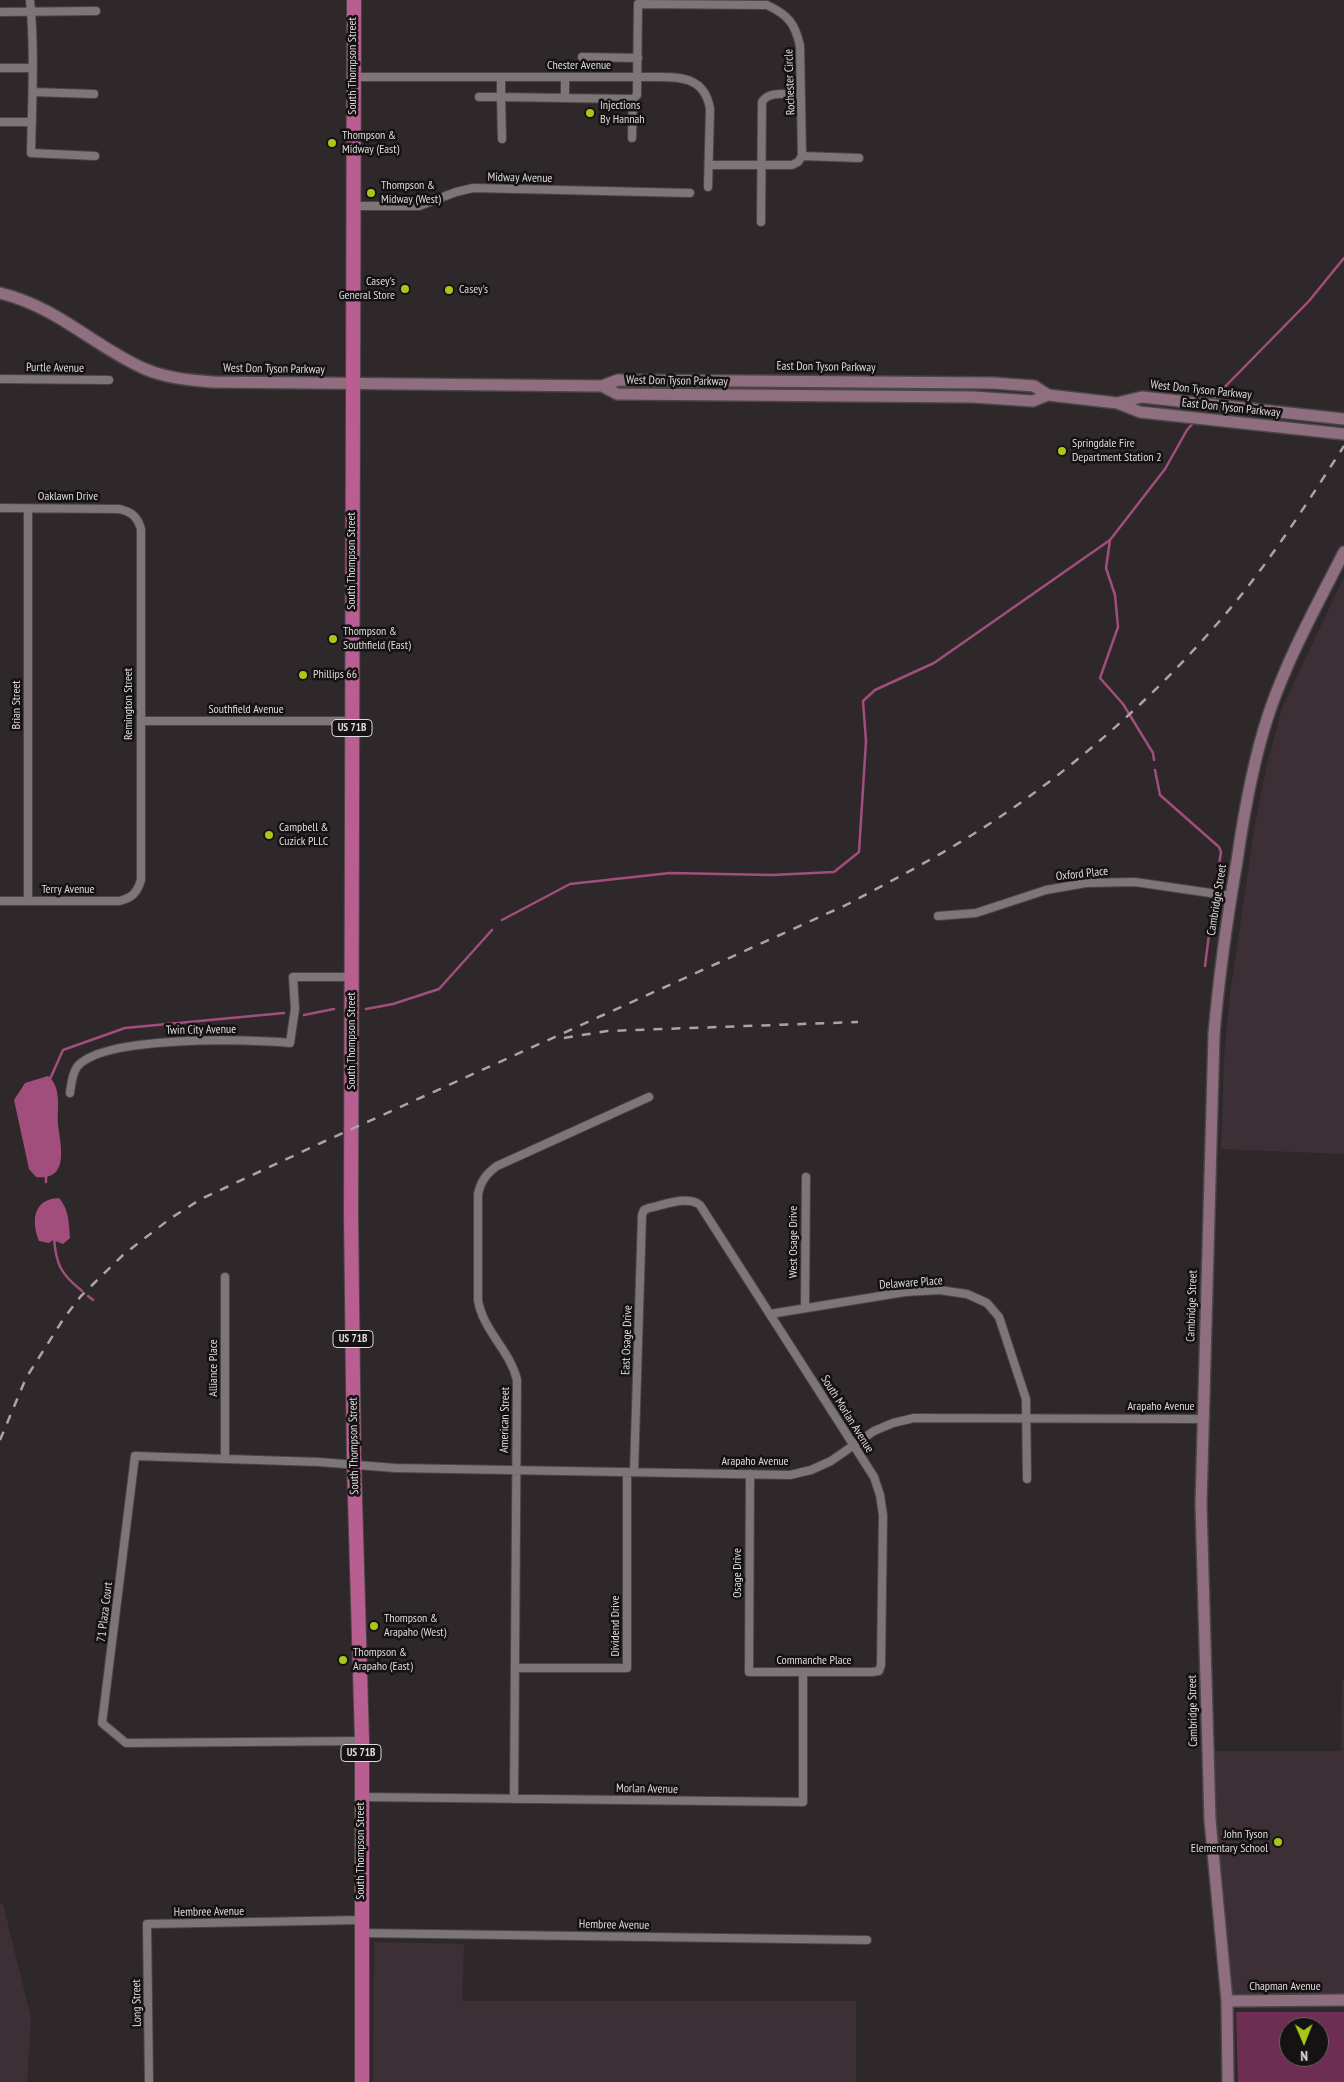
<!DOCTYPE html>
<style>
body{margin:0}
#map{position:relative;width:1344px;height:2082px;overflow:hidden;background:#2e282b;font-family:"PT Sans Narrow",sans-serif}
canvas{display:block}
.north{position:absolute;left:1279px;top:2017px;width:50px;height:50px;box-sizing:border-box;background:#151213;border:1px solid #666263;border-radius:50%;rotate:179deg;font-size:14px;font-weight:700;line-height:20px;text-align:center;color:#dfdadc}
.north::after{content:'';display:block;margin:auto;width:18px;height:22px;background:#a9c71a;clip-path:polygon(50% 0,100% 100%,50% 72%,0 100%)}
</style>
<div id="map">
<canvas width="1344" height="2082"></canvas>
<div class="north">N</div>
</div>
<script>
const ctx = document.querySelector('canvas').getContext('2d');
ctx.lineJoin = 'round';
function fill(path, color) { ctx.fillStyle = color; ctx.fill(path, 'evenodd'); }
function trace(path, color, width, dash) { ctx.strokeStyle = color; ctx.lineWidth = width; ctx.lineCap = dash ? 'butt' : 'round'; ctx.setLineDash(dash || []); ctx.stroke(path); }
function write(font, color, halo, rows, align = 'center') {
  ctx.font = font + ' "PT Sans Narrow",sans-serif'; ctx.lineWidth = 5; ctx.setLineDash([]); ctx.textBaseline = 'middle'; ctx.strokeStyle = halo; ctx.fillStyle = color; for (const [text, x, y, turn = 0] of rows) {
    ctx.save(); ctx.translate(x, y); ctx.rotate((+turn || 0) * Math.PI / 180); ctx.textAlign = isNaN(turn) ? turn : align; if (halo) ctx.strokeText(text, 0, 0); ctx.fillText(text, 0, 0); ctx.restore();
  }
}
fill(new Path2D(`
 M1344 577V1154L1221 1149 1224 1057 1230 995 1255 824 1267 764 1282 708Z
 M1342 1679H1344V2000L1227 2001 1207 1751H1341Z
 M0 1904H3L31 2018 27 2082H0Z
 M374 1942 464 1944 462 2001H856V2082H373Z`), '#3c3036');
fill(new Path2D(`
 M1236 2012H1344V2082H1238ZM1289 2027H1319V2057H1289Z`), '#6e2d52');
fill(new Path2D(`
 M48 1076C62 1087 57 1108 58 1124 60 1144 71 1181 36 1177L29 1169 14 1100 25 1083Z
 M59 1198C69 1209 69 1224 70 1238L63 1244 53 1240 49 1243 39 1241C31 1221 33 1199 59 1198Z`), '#a24e7d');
trace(new Path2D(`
 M1211 401 1309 301 1344 258
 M1110 540 1106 568 1115 595 1118 627 1100 678 1123 704 1153 753 1154 760
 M1155 770 1160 795 1219 847 1221 852 1216 884
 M502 920 570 884 670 873 772 875 834 872 859 852 866 741 863 701 875 690 934 663 1110 540 1165 469 1187 430 1195 421
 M1205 966 1213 903
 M366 1009 393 1004 439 989 492 930
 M304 1015 334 1009
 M50 1079 63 1050 125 1028 284 1013
 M46 1174V1182
 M54 1238C56 1265 61 1274 82 1291
 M88 1296 93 1300`), '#a24e7d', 2.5);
const street = new Path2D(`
 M30 0C35 51 32 102 31 153L95 156
 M0 12 96 11
 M582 57 638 58
 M0 68H32
 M353 77H638C668 78 704 70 710 109L708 187
 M33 92 94 94
 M479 97H501V77
 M565 98 633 99 637 95 638 4 767 5C788 15 795 23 800 46L802 156 798 162 792 165H709
 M0 122H32
 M632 138 633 99
 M502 139 501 97 565 98V77
 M802 156 859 158
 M352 206H419L456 192 473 188 690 193
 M761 222 762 102C769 90 788 95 800 95
 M0 379 109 380
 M0 508 119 509C132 512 137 516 141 529V880C137 893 132 898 119 901H0
 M28 509V901
 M141 721H352
 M938 916 976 913 1046 890 1086 883 1135 882 1231 896
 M70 1093C71 1085 72 1074 77 1067 102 1035 250 1039 290 1043L295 1009 293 977H352
 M225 1277V1458
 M805 1307 806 1177
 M770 1314 905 1292 939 1290 967 1294 987 1303 999 1317 1026 1399 1027 1479
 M634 1472 642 1215 644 1210 649 1208C664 1205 688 1195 700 1205L874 1477 880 1495 883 1515 881 1665 879 1671 872 1672H749L750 1474
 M516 1668H627V1472
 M362 1741 126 1743 102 1723 135 1456 319 1462 395 1468 790 1475 811 1470 831 1461 874 1431 893 1423 914 1418 1203 1419
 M361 1797 803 1802V1672
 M514 1799 517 1380C510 1350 483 1331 478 1300V1194C481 1181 486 1174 497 1166L649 1097
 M361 1933 867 1940
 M149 2082 147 1924 361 1920`);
const secondary = new Path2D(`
 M0 293C58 307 93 346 145 369 166 378 190 380 213 382L602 386 617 394 973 397 1033 401 1048 395 1117 403 1142 397 1344 419
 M602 386 618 380 993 383 1034 386 1048 395
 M1117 403 1140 412 1344 434
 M1227 2001 1344 2000
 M1228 2082 1227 2001 1210 1820 1201 1504 1214 1034C1219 976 1227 919 1237 861 1244 812 1253 761 1269 713 1288 657 1317 605 1344 552`);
const highway = new Path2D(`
 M354 0 351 1214 354 1464 362 1741V2082`);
trace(street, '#4a4547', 10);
trace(secondary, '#4a4547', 14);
trace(highway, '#4a4547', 16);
trace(street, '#7d7578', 8);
trace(secondary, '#8f6e7f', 11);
trace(highway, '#b95e90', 14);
trace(new Path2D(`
 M564 1038 607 1031 858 1022
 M0 1440 26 1378 64 1318 81 1296 123 1255 171 1218 201 1199 323 1142 846 905C903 875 960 845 1013 808 1095 751 1170 681 1234 604 1275 554 1309 500 1344 446`), '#aaa4a7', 2.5, [9, 9]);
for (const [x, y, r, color] of [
 [590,113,5,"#a9c71a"],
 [332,143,5,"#a9c71a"],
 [371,193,5,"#a9c71a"],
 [405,289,5,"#a9c71a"],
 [449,290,5,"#a9c71a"],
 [1062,451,5,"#a9c71a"],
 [333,639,5,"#a9c71a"],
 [303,675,5,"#a9c71a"],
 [269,835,5,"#a9c71a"],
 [374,1626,5,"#a9c71a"],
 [343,1660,5,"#a9c71a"],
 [1278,1842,5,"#a9c71a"]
]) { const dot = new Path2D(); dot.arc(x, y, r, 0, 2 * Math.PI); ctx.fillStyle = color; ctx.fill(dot); trace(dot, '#151213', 2); }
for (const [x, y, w] of [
 [352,728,40],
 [353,1339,40],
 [361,1753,40]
]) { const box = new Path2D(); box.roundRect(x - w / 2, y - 8.5, w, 17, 4); ctx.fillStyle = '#151213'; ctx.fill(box); trace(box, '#dfdadc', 1); }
write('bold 11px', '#dfdadc', null, [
 ["US 71B",352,728],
 ["US 71B",353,1339],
 ["US 71B",361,1753]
]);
write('12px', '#dfdadc', '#151213', [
 ["South Thompson Street",353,66,-90],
 ["Chester Avenue",579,66],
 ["Rochester Circle",790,82,-92],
 ["Midway Avenue",520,178,1],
 ["East Don Tyson Parkway",826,367,1],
 ["Purtle Avenue",55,368,1],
 ["West Don Tyson Parkway",274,369,1],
 ["West Don Tyson Parkway",677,381,1],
 ["West Don Tyson Parkway",1201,390,6],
 ["East Don Tyson Parkway",1231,408,6],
 ["Oaklawn Drive",68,497],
 ["South Thompson Street",352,561,-90],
 ["Remington Street",129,704,-90],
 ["Brian Street",17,705,-90],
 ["Southfield Avenue",246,710],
 ["Oxford Place",1082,874,-6],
 ["Terry Avenue",68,890],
 ["Cambridge Street",1217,900,-81],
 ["Twin City Avenue",201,1030,-1],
 ["South Thompson Street",352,1041,-90],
 ["West Osage Drive",794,1242,-90],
 ["Delaware Place",911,1283,-4],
 ["Cambridge Street",1192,1306,-88],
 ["East Osage Drive",627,1340,-88],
 ["Alliance Place",214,1368,-90],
 ["Arapaho Avenue",1161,1407],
 ["South Morlan Avenue",847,1414,58],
 ["American Street",505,1420,-89],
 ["South Thompson Street",354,1446,-91],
 ["Arapaho Avenue",755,1462],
 ["Osage Drive",738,1573,-90],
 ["71 Plaza Court",105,1612,-83],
 ["Dividend Drive",616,1626,-90],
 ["Commanche Place",814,1661],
 ["Cambridge Street",1193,1711,-91],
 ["Morlan Avenue",647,1789,1],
 ["South Thompson Street",361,1851,-90],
 ["Hembree Avenue",209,1912,-1],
 ["Hembree Avenue",614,1925,1],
 ["Chapman Avenue",1285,1987],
 ["Long Street",137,2003,-91]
]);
write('12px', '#dfdadc', '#151213', [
 ["Injections",600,106],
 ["By Hannah",600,120],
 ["Thompson &",342,136],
 ["Midway (East)",342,150],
 ["Thompson &",381,186],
 ["Midway (West)",381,200],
 ["Casey's",395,282,"right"],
 ["General Store",395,296,"right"],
 ["Casey's",459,290],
 ["Springdale Fire",1072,444],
 ["Department Station 2",1072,458],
 ["Thompson &",343,632],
 ["Southfield (East)",343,646],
 ["Phillips 66",313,675],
 ["Campbell &",279,828],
 ["Cuzick PLLC",279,842],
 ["Thompson &",384,1619],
 ["Arapaho (West)",384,1633],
 ["Thompson &",353,1653],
 ["Arapaho (East)",353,1667],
 ["John Tyson",1268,1835,"right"],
 ["Elementary School",1268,1849,"right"]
], 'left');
</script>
